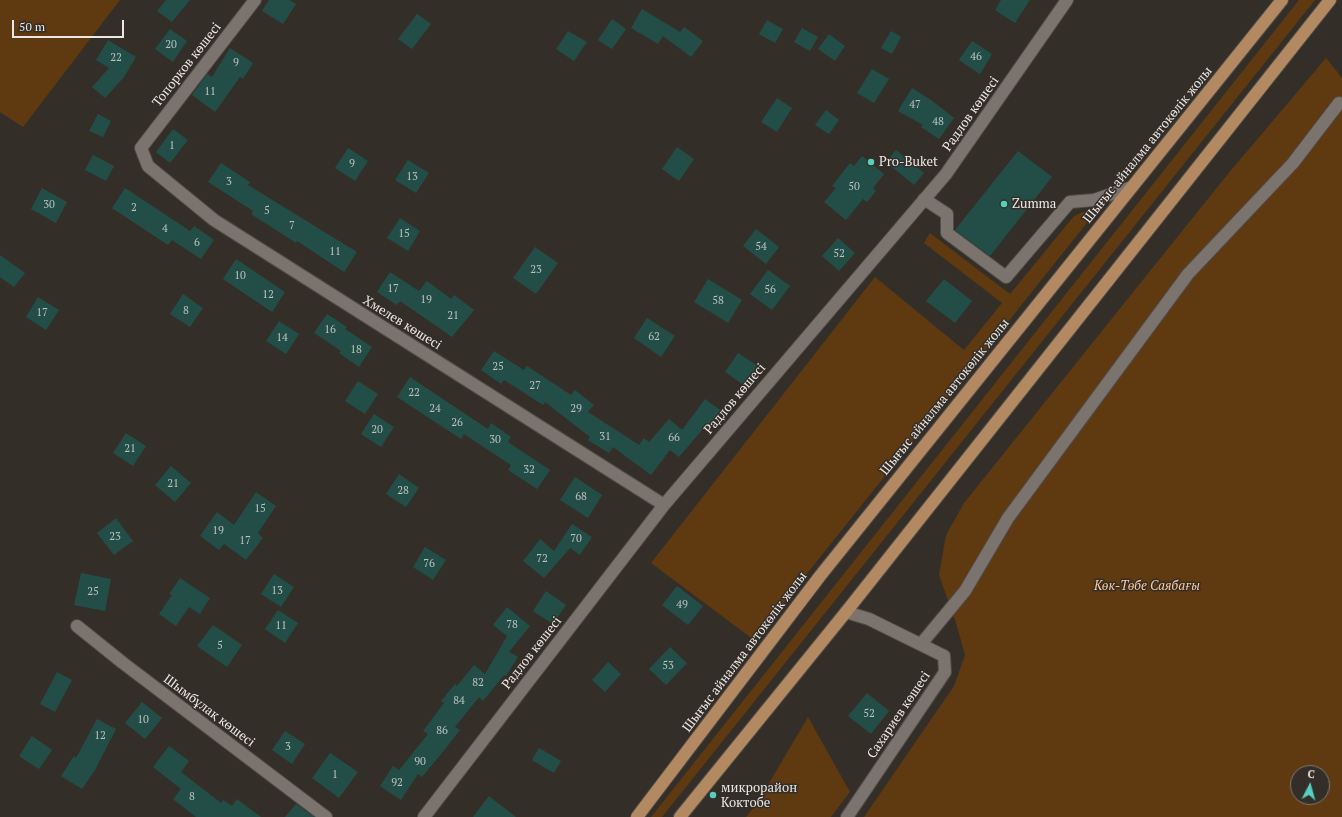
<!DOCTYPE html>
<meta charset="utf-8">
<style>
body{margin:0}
#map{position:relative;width:1342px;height:817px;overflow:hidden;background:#342e29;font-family:"PT Serif",serif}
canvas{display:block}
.north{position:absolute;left:1290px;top:765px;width:40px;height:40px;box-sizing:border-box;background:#342e29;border:1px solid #7d7873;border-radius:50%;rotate:6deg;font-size:11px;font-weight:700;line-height:16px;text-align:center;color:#ebe7e3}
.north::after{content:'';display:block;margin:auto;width:14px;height:18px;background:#58cebf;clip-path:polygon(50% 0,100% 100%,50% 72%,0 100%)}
.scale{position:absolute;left:12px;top:20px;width:112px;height:18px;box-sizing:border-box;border:2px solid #ebe7e3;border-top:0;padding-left:5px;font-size:12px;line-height:14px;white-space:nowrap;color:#ebe7e3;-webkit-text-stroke:3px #342e29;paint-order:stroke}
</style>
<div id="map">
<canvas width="1342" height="817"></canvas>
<div class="north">С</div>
<div class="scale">50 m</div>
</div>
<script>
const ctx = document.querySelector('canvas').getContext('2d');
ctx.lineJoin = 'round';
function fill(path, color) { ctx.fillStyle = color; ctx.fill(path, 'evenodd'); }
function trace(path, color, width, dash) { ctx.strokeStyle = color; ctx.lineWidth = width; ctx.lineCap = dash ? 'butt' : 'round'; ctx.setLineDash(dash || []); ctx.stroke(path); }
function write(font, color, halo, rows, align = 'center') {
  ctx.font = font + ' "PT Serif",serif'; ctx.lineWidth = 3; ctx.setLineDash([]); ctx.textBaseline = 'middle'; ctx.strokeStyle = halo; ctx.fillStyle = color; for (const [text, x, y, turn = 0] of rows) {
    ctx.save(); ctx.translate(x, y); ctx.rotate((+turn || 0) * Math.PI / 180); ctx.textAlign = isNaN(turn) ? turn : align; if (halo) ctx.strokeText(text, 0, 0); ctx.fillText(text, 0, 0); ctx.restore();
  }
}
fill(new Path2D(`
 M0 0H120L23 127 0 112Z
 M1299 0H1315L662 817H651Z
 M1326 58 1342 78V817H864L954 686 965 655 956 623 939 575 946 535 964 503 1227 175ZM1298 773H1322V797H1298Z
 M1102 204 754 640 651 563 875 277 964 350 1002 303 924 243 930 233 1010 294 1074 216Z
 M808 717 850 792 831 817H746L756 805Z`), '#5f3910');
fill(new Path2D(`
 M166 0H190L172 22 157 11Z
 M269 0H289L296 4 283 24 262 11Z
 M1001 0H1030L1015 23 995 10Z
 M642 9 680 32 684 27 703 41 691 57 663 36 658 44 631 28Z
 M417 14 431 24 412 49 398 39Z
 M612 19 626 29 612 49 598 40Z
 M767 20 783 29 775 43 759 34Z
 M802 28 818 37 810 51 794 42Z
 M170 29 187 41 173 62 155 49Z
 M568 31 587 42 574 61 556 49Z
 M891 31 901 37 892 54 881 48Z
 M829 34 845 46 835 61 818 49Z
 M108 40 136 57 124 77 105 98 92 87 109 68 96 60Z
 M972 41 992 54 980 74 959 60Z
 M230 48 253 63 243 79 240 77 215 112 192 95 207 74 212 77Z
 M872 69 889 79 874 103 857 93Z
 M912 88 931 100 954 118 939 139 921 127 923 125 898 111Z
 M777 98 792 108 777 132 761 122Z
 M826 110 839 120 829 134 815 125Z
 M98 114 111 121 103 137 89 131Z
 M173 129 188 140 170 163 156 152Z
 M677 147 694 159 679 181 662 169Z
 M348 148 368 161 355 181 335 168Z
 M896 150 924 173 914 185 886 162Z
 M1018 151 1052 177 990 256 955 230Z
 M93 155 114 166 106 181 85 170Z
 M862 156 884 174 873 188 876 191 867 202 863 199 846 220 824 202 836 188 832 186 850 163 854 166Z
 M408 160 429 173 416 193 395 180Z
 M221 163 250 182 248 185 357 252 344 272 297 241 296 243 251 214 253 211 208 182Z
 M42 188 67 202 56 223 31 209Z
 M125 188 190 231 194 226 214 240 201 259 172 240 168 245 112 208Z
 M400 218 420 231 408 251 387 238Z
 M756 229 779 247 766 264 743 246Z
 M838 238 855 253 839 271 822 256Z
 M535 247 558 263 536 294 513 278Z
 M0 255 25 273 14 287 0 277Z
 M236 259 285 292 272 312 223 279Z
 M768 270 790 286 772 310 750 294Z
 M390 272 419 291 427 281 451 299 454 295 474 310 452 337 400 301 397 305 377 292Z
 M708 279 742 300 728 323 694 302Z
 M944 279 972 301 955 323 926 301Z
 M183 294 203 308 190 327 170 314Z
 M38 297 59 310 46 330 26 317Z
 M327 314 347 327 345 329 372 347 359 367 339 353 341 351 314 333Z
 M647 318 675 336 661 357 634 338Z
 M279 321 299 334 286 354 266 341Z
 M494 351 524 370 527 366 571 395 575 390 594 405 588 412 639 445 644 438 649 442 669 419 682 430 705 399 723 412 707 432 703 429 679 457 670 450 651 475 613 447 609 453 588 440 590 437 545 402 543 405 504 380 501 384 481 370Z
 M738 353 758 366 745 386 725 372Z
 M410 377 488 429 491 423 511 437 508 442 550 470 537 489 508 470 511 465 464 434 461 439 397 397Z
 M358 381 378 394 365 414 345 401Z
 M374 414 394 427 381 447 361 434Z
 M126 433 146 446 133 466 113 453Z
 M171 466 191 483 175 502 155 485Z
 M399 474 419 488 406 507 386 494Z
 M575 477 602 495 588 518 560 500Z
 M256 492 276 506 258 533 263 538 246 560 224 544 219 550 200 536 217 512 234 525Z
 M116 518 133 541 114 555 97 533Z
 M572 524 592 537 580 555 570 548 544 578 523 561 540 539 554 551Z
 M425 547 446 560 433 580 413 567Z
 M81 573 111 579 105 611 74 605Z
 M274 574 294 587 281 607 261 594Z
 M180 578 210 598 200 614 189 607 176 626 159 614 172 595 169 594Z
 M677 586 703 606 688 625 662 605Z
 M546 591 566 605 553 624 533 611Z
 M507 607 530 626 509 652 518 657 506 676 504 675 483 701 479 697 455 727 460 730 446 748 422 777 418 774 401 800 380 786 393 766 399 770 428 734 423 731 444 703 441 701 455 684 457 686 474 665 485 674 507 636 493 625Z
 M278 610 298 623 285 643 265 629Z
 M213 625 242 645 227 667 197 646Z
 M670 647 687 663 666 685 649 669Z
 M608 662 621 674 605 692 592 680Z
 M57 672 72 680 55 712 40 704Z
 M867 693 889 711 871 734 848 716Z
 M142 702 162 718 145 739 125 723Z
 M97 719 116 729 95 770 82 789 61 776 74 756 76 758Z
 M285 731 305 744 292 764 272 750Z
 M32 736 52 750 39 769 19 756Z
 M169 746 189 761 181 772 221 803 223 800 232 806 237 799 261 817H196L173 799 181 789 153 767Z
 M539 748 561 761 554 773 532 760Z
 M330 753 358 772 339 798 312 778Z
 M489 796 516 817H473Z
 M296 804 314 817H285Z`), '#234e48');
const minor = new Path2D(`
 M255 0 141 148 148 166 214 220 664 505
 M924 199 947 214V233L1006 277 1070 202 1094 200 1132 187
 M846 612 869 619 944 656 945 672 847 817
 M77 626 123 663 326 817
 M921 644 965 591 1008 518 1188 274 1293 163 1339 103
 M424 817 664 505 946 174 1067 0`);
const major = new Path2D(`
 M637 817 820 576 1282 0
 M680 817 846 612 1330 0`);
trace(minor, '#524c48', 14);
trace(major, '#524c48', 14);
trace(minor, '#7b746e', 12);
trace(major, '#b38961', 12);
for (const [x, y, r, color] of [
 [871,162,4,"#58cebf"],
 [1004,204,4,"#58cebf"],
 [713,795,4,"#58cebf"]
]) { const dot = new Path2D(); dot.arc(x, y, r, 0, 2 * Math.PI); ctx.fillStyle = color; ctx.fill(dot); trace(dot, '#342e29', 1.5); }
write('11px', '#b9c1bc', null, [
 ["20",171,45],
 ["46",976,57],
 ["22",116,58],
 ["9",236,63],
 ["11",210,92],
 ["47",915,105],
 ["48",938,122],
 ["1",172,146],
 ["9",352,164],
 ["13",412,177],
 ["3",229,182],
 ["50",854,187],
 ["30",49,205],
 ["2",134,208],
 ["5",267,211],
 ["7",292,226],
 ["4",165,229],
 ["15",404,234],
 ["6",197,243],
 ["54",761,247],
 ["11",335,252],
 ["52",839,254],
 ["23",536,270],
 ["10",240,276],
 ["17",393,289],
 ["56",770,290],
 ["12",268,295],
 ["19",426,300],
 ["58",718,301],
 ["8",186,311],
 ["17",42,313],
 ["21",453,316],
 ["16",330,330],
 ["62",654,337],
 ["14",282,338],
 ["18",356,350],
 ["25",498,367],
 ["27",535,386],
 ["22",414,393],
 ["24",435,409],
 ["29",576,409],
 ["26",457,423],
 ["20",377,430],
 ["31",605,437],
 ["66",674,438],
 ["30",495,440],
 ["21",130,449],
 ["32",529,470],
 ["21",173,484],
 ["28",403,491],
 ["68",581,497],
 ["15",260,509],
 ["19",218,531],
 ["23",115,537],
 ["70",576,539],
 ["17",245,541],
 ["72",542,559],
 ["76",429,564],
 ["13",277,591],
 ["25",93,592],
 ["49",682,605],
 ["78",512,625],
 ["11",281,626],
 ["5",220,646],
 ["53",668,666],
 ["82",478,683],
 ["84",459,701],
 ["52",869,714],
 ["10",143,720],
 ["86",442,731],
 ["12",100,736],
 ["3",288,747],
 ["90",420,762],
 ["1",335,775],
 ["92",397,783],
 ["8",192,797]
]);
write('13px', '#ebe7e3', '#342e29', [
 ["Топорков көшесі",187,65,-52],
 ["Радлов көшесі",971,114,-55],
 ["Шығыс айналма автокөлік жолы",1148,145,-51],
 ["Хмелев көшесі",402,323,32],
 ["Шығыс айналма автокөлік жолы",945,397,-51],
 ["Радлов көшесі",735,399,-50],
 ["Шығыс айналма автокөлік жолы",745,652,-53],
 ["Радлов көшесі",532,653,-52],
 ["Шымбұлақ көшесі",209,711,37],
 ["Сахариев көшесі",899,715,-56]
]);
write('13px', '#ebe7e3', '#342e29', [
 ["Pro-Buket",879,162],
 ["Zumma",1012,204],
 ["микрорайон",721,788],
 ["Коктобе",721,803]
], 'left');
write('italic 13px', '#fec794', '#342e29', [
 ["Көк-Төбе Саябағы",1147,586]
]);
</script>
